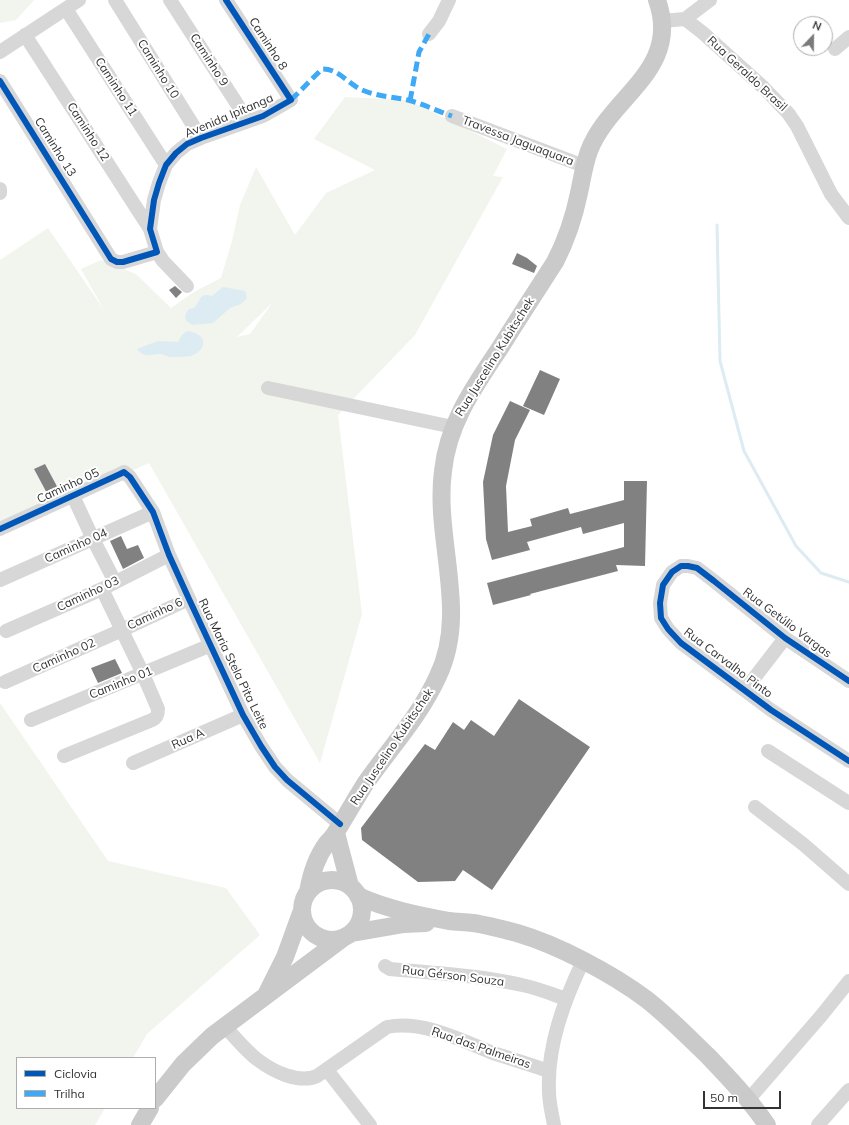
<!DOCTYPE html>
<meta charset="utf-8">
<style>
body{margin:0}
#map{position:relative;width:849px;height:1125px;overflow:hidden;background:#fff;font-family:Mulish,sans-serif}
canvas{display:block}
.legend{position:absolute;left:16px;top:1057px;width:140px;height:52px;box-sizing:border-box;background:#fff;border:1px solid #adadad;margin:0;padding:5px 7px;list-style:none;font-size:12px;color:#333}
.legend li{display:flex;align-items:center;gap:8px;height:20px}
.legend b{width:20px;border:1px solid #adadad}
.north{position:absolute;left:793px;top:16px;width:40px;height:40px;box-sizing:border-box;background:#fff;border:1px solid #adadad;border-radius:50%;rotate:22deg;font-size:11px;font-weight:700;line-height:16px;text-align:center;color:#333}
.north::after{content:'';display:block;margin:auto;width:14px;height:18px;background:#7a7a7a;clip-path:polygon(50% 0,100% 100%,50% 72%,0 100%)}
.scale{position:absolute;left:703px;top:1091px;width:78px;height:18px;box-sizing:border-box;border:2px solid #333;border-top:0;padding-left:5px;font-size:12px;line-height:14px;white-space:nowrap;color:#333;-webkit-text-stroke:3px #fff;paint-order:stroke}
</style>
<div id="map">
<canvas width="849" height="1125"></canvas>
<ul class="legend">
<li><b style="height:5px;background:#0057b8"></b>Ciclovia</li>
<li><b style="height:5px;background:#3fa9f5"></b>Trilha</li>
</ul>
<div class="north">N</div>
<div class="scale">50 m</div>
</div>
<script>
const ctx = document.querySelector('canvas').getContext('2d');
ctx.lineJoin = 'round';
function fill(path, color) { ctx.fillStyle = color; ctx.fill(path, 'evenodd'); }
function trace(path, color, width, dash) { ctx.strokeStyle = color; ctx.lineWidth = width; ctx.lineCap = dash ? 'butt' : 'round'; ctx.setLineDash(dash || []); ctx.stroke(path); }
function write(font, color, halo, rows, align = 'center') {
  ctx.font = font + ' Mulish,sans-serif'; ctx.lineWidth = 4; ctx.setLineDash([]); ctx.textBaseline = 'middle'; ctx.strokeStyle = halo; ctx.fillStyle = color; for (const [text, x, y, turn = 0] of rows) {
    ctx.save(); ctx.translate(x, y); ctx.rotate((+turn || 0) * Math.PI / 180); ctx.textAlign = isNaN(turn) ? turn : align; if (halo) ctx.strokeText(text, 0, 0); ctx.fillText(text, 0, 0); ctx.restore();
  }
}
fill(new Path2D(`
 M0 0H34L16 20 0 23Z
 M345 97 408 100 507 149 493 176 503 177 415 335 338 415 362 614 320 763 149 463 0 531V260L48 228 104 310 81 269 101 260 136 274 171 308 194 292 221 278 232 241 240 205 256 167 295 235 326 193 375 170 314 139ZM273 302 250 334 237 337Z
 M0 703 108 861 226 888 260 935 147 1034 133 1058H17V1108H105L95 1125H0Z`), '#f1f5ed');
fill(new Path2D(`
 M223 287 245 291 247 298 241 304 230 308 213 323 193 325 186 321 185 315 189 309 194 308C201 301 199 292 212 296Z
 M187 331C206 333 210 348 191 356 188 357 173 357 169 357 166 356 163 354 160 354 149 354 145 359 137 349L158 341 178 342 182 335Z`), '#ddebf3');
trace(new Path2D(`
 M717 225 720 361 744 451 796 546 821 573 849 582`), '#ddebf3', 3);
fill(new Path2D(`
 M517 253 527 258 537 266 534 273 512 264Z
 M175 286 182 292 176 298 169 290Z
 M540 370 560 379 544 415 523 406Z
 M510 401 530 410 515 440 506 486 508 532 532 526 530 519 568 508 570 514 624 500V481H647L645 566 616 565 618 571 530 594 531 595 493 605 487 583 624 547V523L583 534 581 527 527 542 530 550 492 560 486 539 483 482 493 435Z
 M45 464 60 492 49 497 34 469Z
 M121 536 127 549 138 545 144 558 123 569 110 541Z
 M115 659 122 673 98 683 91 668Z
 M519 699 590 747 492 890 463 870 455 881 418 882 362 840 361 828 425 744 435 750 453 722 464 730 471 720 494 736Z`), '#818181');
trace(new Path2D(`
 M115 0 201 138
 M170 0 248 121
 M66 9 166 165
 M685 19 703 33 763 87 788 113 797 126 831 194 849 218
 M662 21 685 19 710 0
 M429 34 439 21 449 0
 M25 35 150 229
 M835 49 849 37
 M0 52 79 0
 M0 81 111 259 117 262H123L157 252 150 229 154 200 159 183 166 165 176 153 187 144 201 138 263 116 291 100 226 0
 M452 116 584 166
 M0 189V193
 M157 252 163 261 187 286
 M268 388 453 427
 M73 496 93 539 115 582
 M0 529 120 474 124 472 130 477 153 512 169 555 189 599 243 715 261 746 275 767 287 780 340 824
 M0 580 153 512
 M6 631 102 589 169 555
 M849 681 785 638 714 581 697 568 688 566H681L672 572 663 585 660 603 661 618 668 629 681 643 771 710 849 761
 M5 682 122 630 189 599
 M745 690 785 638
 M31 720 211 645
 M768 751 849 803
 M64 756 152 720C157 718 158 715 158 709L143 674 102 589
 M133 763 243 715
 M755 807 803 844 849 884
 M385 966 390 969C434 973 478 975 522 985 537 988 552 994 566 999
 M225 1027C236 1038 246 1051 258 1060 274 1072 299 1084 317 1076L387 1027C423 1020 461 1040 493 1053 512 1059 531 1065 549 1071
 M327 1070 370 1125
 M749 1099 821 1016 849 981
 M554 1125C552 1114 549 1103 549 1091 547 1046 564 1001 583 961
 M818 1125 849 1090`), '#d7d7d7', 14);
trace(new Path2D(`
 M336 833 350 886
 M302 910a30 30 0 1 1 60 0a30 30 0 1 1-60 0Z
 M308 892C311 874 316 858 327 843 330 840 334 836 336 832 346 816 355 800 365 784 390 748 420 716 438 676 469 612 434 539 443 471 448 423 474 387 500 348 518 319 537 290 555 262 567 239 574 217 579 193 582 179 584 165 589 151 610 96 682 70 657 0
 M358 896C387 909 417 915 449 921 456 922 465 922 473 923 487 925 502 929 517 933 558 945 611 973 646 999 668 1016 688 1037 708 1056 729 1078 750 1100 767 1125
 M352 933 404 924 426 923
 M267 993 285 957 301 913
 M155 1099 183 1064 212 1036 343 938
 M140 1125 150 1108`), '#cacaca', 18);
trace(new Path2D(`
 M291 100 322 69C338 68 348 84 362 90 376 96 393 97 408 100 423 104 437 111 452 116
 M410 101 419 52 429 34`), '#3fa9f5', 5, [10, 5]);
trace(new Path2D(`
 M0 81 111 259 117 262H123L157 252 150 229 154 200 159 183 166 165 176 153 187 144 201 138 263 116 291 100 226 0
 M0 529 120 474 124 472 130 477 153 512 169 555 189 599 243 715 261 746 275 767 287 780 340 824
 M849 681 785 638 714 581 697 568 688 566H681L672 572 663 585 660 603 661 618 668 629 681 643 771 710 849 761`), '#0057b8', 6);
write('12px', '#333', '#fff', [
 ["Caminho 8",268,44,57],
 ["Caminho 9",209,60,57],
 ["Caminho 10",158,69,58],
 ["Rua Geraldo Brasil",747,74,43],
 ["Caminho 11",116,87,57],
 ["Avenida Ipitanga",229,116,-23],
 ["Caminho 12",88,132,57],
 ["Travessa Jaguaquara",518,141,21],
 ["Caminho 13",55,147,58],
 ["Rua Juscelino Kubitschek",495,357,-58],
 ["Caminho 05",68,486,-25],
 ["Caminho 04",76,546,-24],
 ["Caminho 03",88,594,-25],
 ["Caminho 6",155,614,-25],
 ["Rua Getúlio Vargas",787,623,37],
 ["Caminho 02",64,656,-24],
 ["Rua Carvalho Pinto",728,663,37],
 ["Rua Maria Stela Pita Leite",233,664,64],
 ["Caminho 01",121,683,-22],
 ["Rua A",188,739,-24],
 ["Rua Juscelino Kubitschek",392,747,-56],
 ["Rua Gérson Souza",453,976,7],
 ["Rua das Palmeiras",481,1048,19]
]);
</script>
